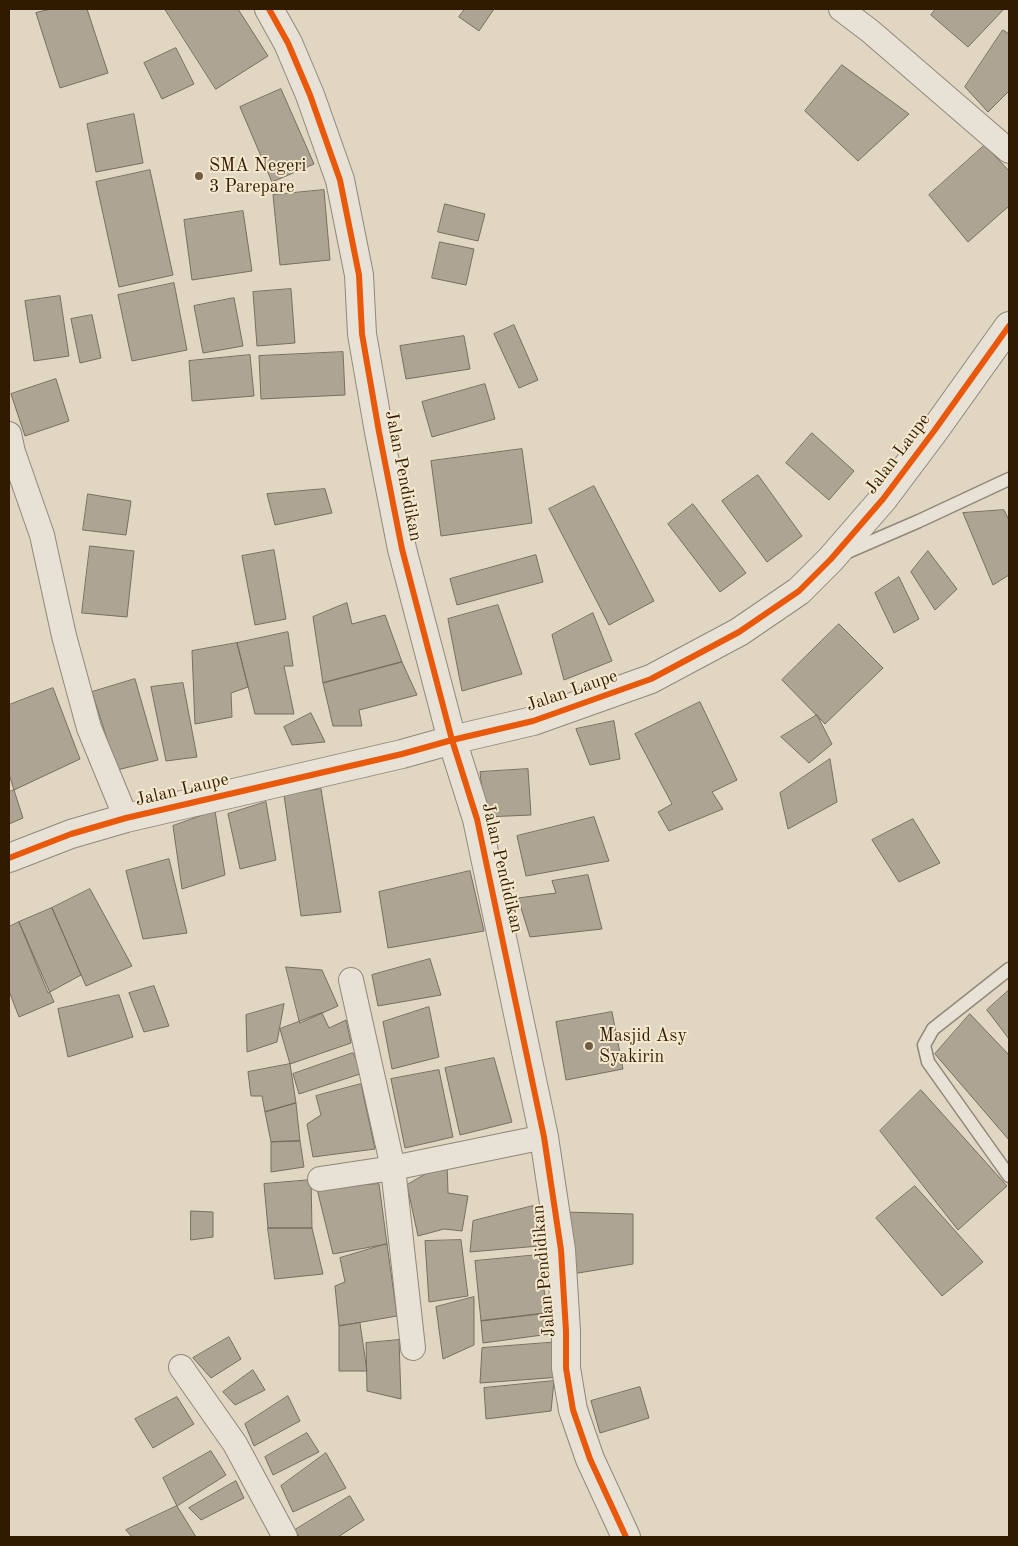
<!DOCTYPE html>
<style>
body{margin:0}
#map{position:relative;width:1018px;height:1546px;overflow:hidden;background:#e1d6c1;font-family:"Old Standard TT",serif}
canvas{display:block}
.frame{position:absolute;inset:0;border:10px solid #311b00;pointer-events:none}
</style>
<div id="map">
<canvas width="1018" height="1546"></canvas>
<div class="frame"></div>
</div>
<script>
const ctx = document.querySelector('canvas').getContext('2d');
ctx.lineJoin = 'round';
function fill(path, color) { ctx.fillStyle = color; ctx.fill(path, 'evenodd'); }
function trace(path, color, width, dash) { ctx.strokeStyle = color; ctx.lineWidth = width; ctx.lineCap = dash ? 'butt' : 'round'; ctx.setLineDash(dash || []); ctx.stroke(path); }
function write(font, color, halo, rows, align = 'center') {
  ctx.font = font + ' "Old Standard TT",serif'; ctx.lineWidth = 4; ctx.setLineDash([]); ctx.textBaseline = 'middle'; ctx.strokeStyle = halo; ctx.fillStyle = color; for (const [text, x, y, turn = 0] of rows) {
    ctx.save(); ctx.translate(x, y); ctx.rotate((+turn || 0) * Math.PI / 180); ctx.textAlign = isNaN(turn) ? turn : align; if (halo) ctx.strokeText(text, 0, 0); ctx.fillText(text, 0, 0); ctx.restore();
  }
}
const building = new Path2D(`
 M51 9H87L108 73 60 88 36 13Z
 M165 9H238L268 56 216 89Z
 M465 9H494L479 31 459 17Z
 M936 9H1004L968 47 931 15Z
 M1003 30 1009 34V91L988 112 965 87Z
 M176 48 194 84 162 99 144 63Z
 M842 65 909 114 858 161 805 111Z
 M281 89 314 164 272 182 240 107Z
 M134 114 143 163 96 172 87 124Z
 M985 145 1009 171V206L968 242 929 195Z
 M150 170 173 275 119 287 96 182Z
 M324 190 330 260 280 265 273 195Z
 M445 204 485 214 478 241 438 232Z
 M243 211 252 271 192 280 184 220Z
 M440 242 474 249 466 285 432 278Z
 M174 283 187 350 132 361 118 295Z
 M291 289 295 343 257 346 253 292Z
 M60 296 69 356 34 361 25 301Z
 M234 298 243 346 203 353 194 306Z
 M92 315 101 358 80 363 71 319Z
 M514 325 538 380 519 388 494 334Z
 M464 336 470 369 406 379 400 346Z
 M343 352 345 395 261 399 259 356Z
 M250 355 254 396 192 401 189 361Z
 M56 379 69 421 25 436 11 394Z
 M485 384 495 419 432 437 422 402Z
 M812 433 854 471 829 500 786 463Z
 M522 449 532 523 441 536 431 461Z
 M758 475 802 536 767 562 722 501Z
 M594 486 654 601 609 625 549 509Z
 M325 489 332 513 275 525 267 494Z
 M88 494 131 501 126 535 83 530Z
 M693 504 746 573 720 592 668 524Z
 M1004 510 1009 520V575L993 585 963 513Z
 M90 546 134 551 127 617 82 613Z
 M274 550 286 619 255 625 242 556Z
 M928 551 957 589 935 610 911 572Z
 M536 555 543 582 457 605 450 579Z
 M899 577 919 619 894 633 875 593Z
 M347 603 352 624 385 615 402 662 323 683 313 617Z
 M498 605 522 674 462 691 448 619Z
 M593 613 612 661 564 680 552 635Z
 M839 624 883 668 825 724 782 680Z
 M288 632 293 666H284L294 714H255L237 643Z
 M237 643 248 687 231 693 232 717 195 724 192 651Z
 M402 662 417 695 359 710 362 726H333L323 683Z
 M135 679 158 760 117 770 92 692Z
 M183 683 197 757 166 761 151 687Z
 M53 688 80 759 14 790 9 774V705Z
 M700 702 737 780 712 792 723 809 669 831 658 812 672 804 635 734Z
 M311 713 325 742 292 745 284 727Z
 M817 715 832 744 809 763 781 737Z
 M614 721 620 759 590 765 576 729Z
 M830 759 837 802 788 829 780 793Z
 M528 769 531 815 485 817 480 772Z
 M321 789 341 912 301 916 284 795Z
 M14 790 23 818 9 824V792Z
 M266 802 276 860 240 869 228 814Z
 M215 811 225 875 182 889 173 826Z
 M594 817 609 861 526 876 517 836Z
 M913 819 940 863 899 882 872 840Z
 M169 859 187 933 143 939 126 871Z
 M470 871 484 931 388 948 379 892Z
 M588 875 602 929 530 937 518 898 556 893 552 881Z
 M90 889 132 966 86 986 52 908Z
 M52 908 81 975 48 993 19 922Z
 M19 922 54 1002 19 1017 9 991V927Z
 M430 959 441 995 378 1006 372 975Z
 M286 967 322 970 338 1006 300 1023Z
 M154 986 169 1026 144 1032 129 993Z
 M1009 990V1039L987 1010Z
 M119 995 133 1037 68 1057 58 1009Z
 M284 1004 277 1042 247 1052 246 1015Z
 M429 1007 439 1057 392 1069 383 1022Z
 M612 1012 623 1069 566 1080 556 1022Z
 M322 1013 329 1028 346 1020 351 1043 290 1064 280 1029Z
 M970 1014 1009 1055V1140L935 1054Z
 M353 1053 363 1073 299 1094 293 1074Z
 M494 1058 512 1122 460 1135 445 1068Z
 M290 1064 296 1103 265 1112 262 1096H251L248 1072Z
 M439 1070 453 1137 405 1148 391 1079Z
 M361 1084 375 1149 313 1157 307 1124 321 1115 316 1096Z
 M921 1090 1007 1186 958 1230 880 1131Z
 M296 1103 300 1141 271 1142 265 1112Z
 M300 1141 304 1167 271 1172V1142Z
 M447 1162 448 1193 468 1196 462 1231 444 1229 418 1236 407 1185Z
 M311 1180 312 1228H268L264 1184Z
 M379 1184 387 1244 333 1254 317 1189Z
 M915 1186 983 1262 942 1296 876 1218Z
 M533 1206 539 1246 470 1252 473 1221Z
 M191 1211 213 1212V1237L191 1240Z
 M565 1212 633 1214V1264L572 1274Z
 M268 1228H312L323 1274 275 1279Z
 M461 1240 468 1296 429 1302 425 1241Z
 M387 1244 397 1316 339 1326 335 1286 345 1282 340 1258Z
 M538 1255 548 1313 481 1321 475 1261Z
 M474 1297V1345L443 1359 436 1307Z
 M548 1313 550 1334 483 1343 481 1321Z
 M360 1323 367 1371H339V1326Z
 M229 1337 241 1359 211 1378 193 1358Z
 M399 1340 401 1399 367 1391 366 1343Z
 M560 1342 561 1377 480 1383 482 1348Z
 M253 1370 265 1390 235 1405 223 1392Z
 M554 1381 551 1411 486 1419 484 1388Z
 M640 1387 649 1418 600 1433 591 1401Z
 M288 1396 300 1421 254 1446 245 1424Z
 M177 1397 194 1424 153 1448 135 1419Z
 M307 1433 319 1452 273 1475 265 1457Z
 M211 1451 226 1475 177 1506 163 1478Z
 M326 1453 346 1488 293 1512 281 1486Z
 M236 1481 244 1498 201 1520 189 1508Z
 M350 1496 364 1520 338 1537H299L295 1530Z
 M177 1506 196 1537H132L126 1530Z`);
fill(building, '#ada494');
trace(building, '#776e60', 1);
const service = new Path2D(`
 M845 553 919 521 1009 479
 M1009 969 933 1029 924 1045 928 1062 1009 1176`);
const minor = new Path2D(`
 M841 9 870 31 1009 151
 M9 434 13 452 42 535 64 636 89 728 126 818
 M351 980 393 1168 413 1348
 M320 1179 393 1168 544 1137
 M181 1367 235 1444 285 1537`);
const tertiary = new Path2D(`
 M269 9 288 43 310 95 340 180 359 275 362 334 379 432 402 549 452 740 477 819 544 1137 561 1250 566 1331V1368L573 1410 590 1459 626 1537
 M9 858 71 834 126 818 402 754 452 740 533 721 651 679 739 632 799 591 831 559 883 499 934 431 1009 326`);
trace(service, '#918879', 15);
trace(minor, '#918879', 26);
trace(tertiary, '#918879', 30);
trace(service, '#e7e1d6', 12);
trace(minor, '#e7e1d6', 24);
trace(tertiary, '#e7e1d6', 28);
trace(new Path2D(`
 M269 9 288 43 310 95 340 180 359 275 362 334 379 432 402 549 452 740 477 819 544 1137 561 1250 566 1331V1368L573 1410 590 1459 626 1537
 M9 858 71 834 126 818 402 754 452 740 533 721 651 679 739 632 799 591 831 559 883 499 934 431 1009 326`), '#e8590c', 6);
for (const [x, y, r, color] of [
 [199,176,5,"#6f5c44"],
 [589,1046,5,"#6f5c44"]
]) { const dot = new Path2D(); dot.arc(x, y, r, 0, 2 * Math.PI); ctx.fillStyle = color; ctx.fill(dot); trace(dot, '#f4e8ce', 2); }
write('18px', '#311b00', '#f4e8ce', [
 ["SMA Negeri",209,166],
 ["3 Parepare",209,187],
 ["Masjid Asy",599,1036],
 ["Syakirin",599,1057]
], 'left');
write('18px', '#311b00', '#f4e8ce', [
 ["Jalan Laupe",898,454,-53],
 ["Jalan Pendidikan",403,476,79],
 ["Jalan Laupe",572,691,-19],
 ["Jalan Laupe",182,790,-13],
 ["Jalan Pendidikan",502,868,77],
 ["Jalan Pendidikan",544,1271,-95]
]);
</script>
